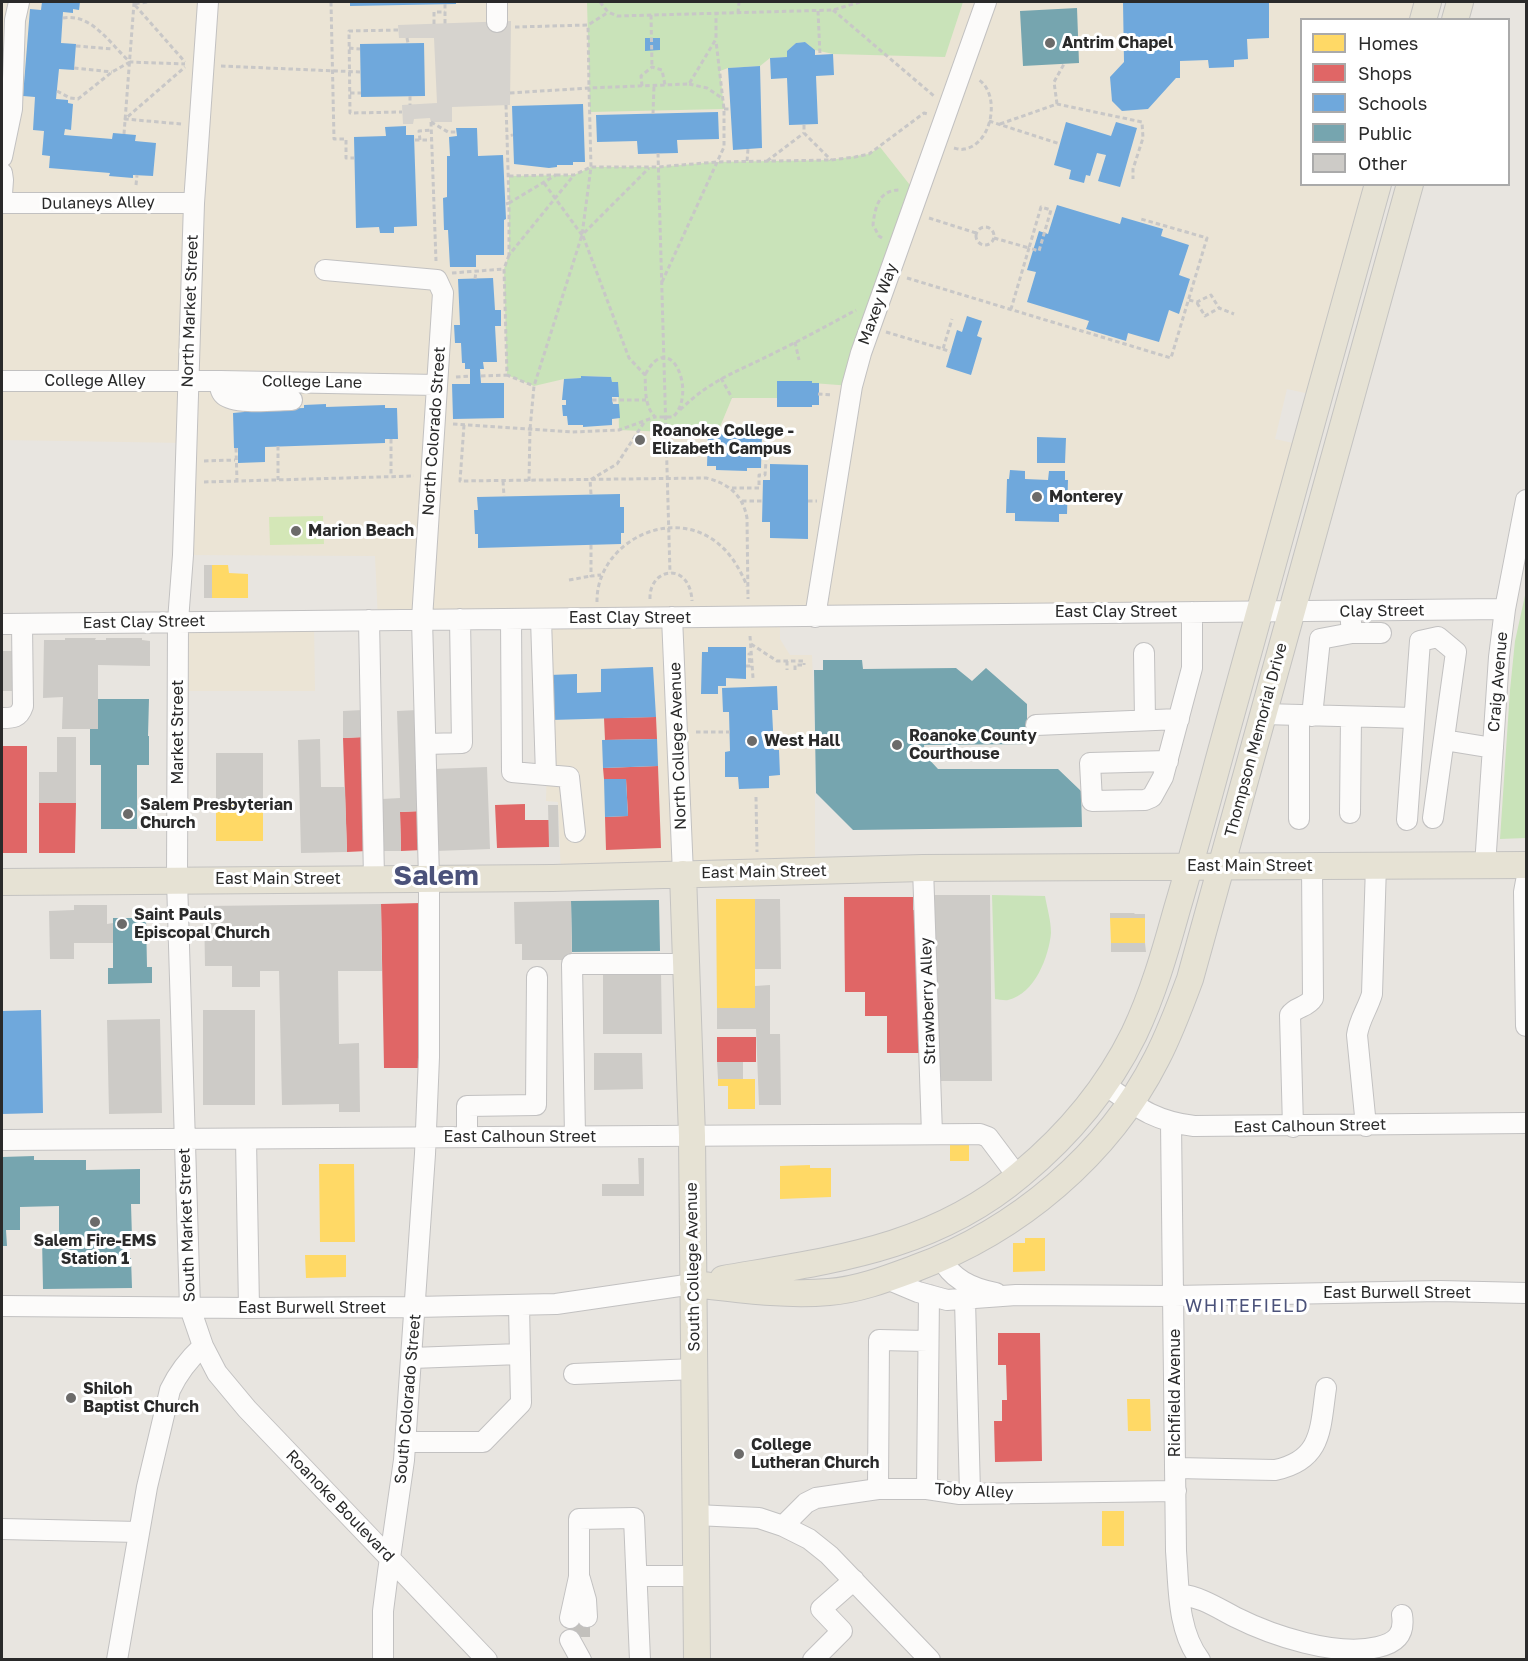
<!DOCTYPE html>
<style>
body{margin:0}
#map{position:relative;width:1528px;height:1661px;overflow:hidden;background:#e8e5e0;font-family:"Golos Text",sans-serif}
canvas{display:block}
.frame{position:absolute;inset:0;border:3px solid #2a2a2a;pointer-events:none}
.legend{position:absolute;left:1300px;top:18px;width:210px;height:168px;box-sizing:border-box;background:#fff;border:2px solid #aaa;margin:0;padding:8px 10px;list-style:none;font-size:18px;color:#2a2a2a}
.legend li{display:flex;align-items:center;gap:12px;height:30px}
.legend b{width:30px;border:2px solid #aaa}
</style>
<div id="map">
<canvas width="1528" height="1661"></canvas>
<div class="frame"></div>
<ul class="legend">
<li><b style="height:16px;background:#ffd966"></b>Homes</li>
<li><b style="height:16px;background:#e06666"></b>Shops</li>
<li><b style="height:16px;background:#6fa8dc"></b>Schools</li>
<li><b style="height:16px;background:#76a5af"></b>Public</li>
<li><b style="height:16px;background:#cdcbc7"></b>Other</li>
</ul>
</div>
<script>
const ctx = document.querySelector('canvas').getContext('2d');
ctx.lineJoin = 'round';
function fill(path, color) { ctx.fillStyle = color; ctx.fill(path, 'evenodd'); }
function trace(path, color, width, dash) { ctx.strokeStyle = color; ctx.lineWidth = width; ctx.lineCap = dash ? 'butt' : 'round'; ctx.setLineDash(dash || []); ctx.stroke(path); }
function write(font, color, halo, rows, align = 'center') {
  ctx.font = font + ' "Golos Text",sans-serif'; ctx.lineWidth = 6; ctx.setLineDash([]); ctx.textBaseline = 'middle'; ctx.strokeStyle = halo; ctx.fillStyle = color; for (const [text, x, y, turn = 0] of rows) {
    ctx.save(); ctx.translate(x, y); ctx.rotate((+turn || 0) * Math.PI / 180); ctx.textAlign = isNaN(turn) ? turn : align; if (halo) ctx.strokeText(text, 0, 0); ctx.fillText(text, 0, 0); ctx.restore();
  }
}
fill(new Path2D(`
 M2 2H1428L1423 19 1302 20V184L1378 185 1319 396 1287 389 1275 439 1306 446 1259 612 780 617V639L790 655H812L815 741V870L561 877 558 802 546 801 549 683 544 619 378 620 375 556 183 555 186 443 2 440Z
 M314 620 315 691H179L178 621Z`), '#ebe4d5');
fill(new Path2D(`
 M587 2H963L945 57 833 54 815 50 805 42 796 43 787 51V57L770 58 760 66 728 68 720 71 724 109 590 112Z
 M880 147 917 194 852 386 812 383V381H778L777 398H732L717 434 619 430 618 383 612 382 611 377 581 376V378L564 379 534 386 507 375 504 269 509 255V176L574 175 591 167H658L716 162 831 160 869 154Z
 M1526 591V838L1500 839 1510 690 1515 641Z
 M992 895 1045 896C1047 908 1051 920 1051 933 1049 956 1035 994 1008 1000 1005 1001 998 999 995 999Z`), '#c9e3b9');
fill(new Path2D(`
 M323 516 324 544 270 545 269 517Z`), '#d4e7b7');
fill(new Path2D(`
 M511 21 510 105 452 107V122H431L430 118 414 119 413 124H403L402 105 437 103 434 38H399L398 25Z`), '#d6d3ce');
fill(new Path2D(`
 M212 565H228L229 573 248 574V598H212Z
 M216 800H263V841H216Z
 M716 899H755V1008H717Z
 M1110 918H1145V943H1111Z
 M718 1079H755V1109H728V1086H718Z
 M950 1143H969V1161H950Z
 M319 1164H354L355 1242H320Z
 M810 1165V1168H831V1197L780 1199V1166Z
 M1025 1238H1045V1271L1013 1272V1243H1025Z
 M305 1255H346V1277L306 1278Z
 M1127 1399H1150L1151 1431H1128Z
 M1102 1511H1124V1546H1102Z`), '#ffd966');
fill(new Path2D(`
 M656 717 657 739 605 740 604 718Z
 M364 737 367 851 347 852 343 738Z
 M2 746H27V853H2Z
 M658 766 661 848 606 850 605 817 628 816 626 779H604L603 768Z
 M39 803H76L75 853H39Z
 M525 804V820H549V847L497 848 495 805Z
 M421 811 422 850 401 851 400 812Z
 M844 897H913V910L920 909 921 1053H887V1016H865V992H845Z
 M421 903 424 1068H384L381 904Z
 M717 1037H756V1062H717Z
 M998 1333H1040L1042 1461 995 1462 994 1421H1002V1400H1007L1006 1365H998Z`), '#e06666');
fill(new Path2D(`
 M42 2H80L79 10 73 9V13L63 12 61 43 76 44 74 70 59 69 56 99 68 100V103L73 104 71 130 65 129 64 135 112 139 113 133 136 135 135 141 156 143 153 176 133 175V178L109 176 110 173 49 168 50 156 42 155 44 131 33 130 35 97 23 96 30 9 41 10Z
 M350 2H456V4L350 6Z
 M1123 2H1269V38L1247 39 1248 59 1234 60V67L1209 68 1208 60 1180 61V78H1176L1148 109 1122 111 1112 101 1110 77 1124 62Z
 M645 38H660V50L645 51Z
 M805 42 815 50V55L833 54 834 75 816 76 818 124 789 125 787 78 771 79 770 58 787 57V51L796 43Z
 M424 43 425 96 361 97 360 44Z
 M760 66 762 148 733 150 728 68Z
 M583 104 585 162H573V165H557V167L549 168 514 164 512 106Z
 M718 112 719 139 677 140 678 153 638 154 637 141 597 142 596 115Z
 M1066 122 1111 136 1116 122 1137 128 1120 187 1098 181 1106 155 1097 153 1090 176 1086 175 1084 183 1069 179 1071 170 1054 165Z
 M406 126V135H414L417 226 394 227V233H380L379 227 356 228 354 137 386 136 385 127Z
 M456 128H477L478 156 503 155 506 219 504 220V255H476V267H450L448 230H444L443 198 447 197V156H450L449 137 457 136Z
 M1057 205 1120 224 1122 217 1163 229 1161 236 1189 245 1179 275 1190 279 1179 314 1169 310 1159 342 1128 333 1126 341 1086 329 1089 321 1027 302 1036 272 1027 270 1039 231 1048 234Z
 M493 278 495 310H501V326H495L497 362H483L484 369H480L481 383H504V418L453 419 452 384H470V369H465V363H462L461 343H455L454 325H460L458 279Z
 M967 316 982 321 977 336 982 338 971 375 946 367 957 330 962 332Z
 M581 376 611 377 612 382H618L619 397H612V400L613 404H619L620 418 612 419V425L583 427V425H568L567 416H563L562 405H566V400H562L564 379 581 378Z
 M777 381H812V383H819V405H812V407H777Z
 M326 404V407L385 405V408H397L398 439H385V443L265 447V462L238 463V448H234L233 413 244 412 245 410 304 408V405Z
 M717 431 748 432V435H762L761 468H747V471L716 470V466H707L708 434H717Z
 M1037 437 1066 438 1065 463H1037Z
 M770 464 808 465V539L770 538V522H762L763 480H770Z
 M1010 470 1025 471V479L1048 480 1049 471H1065V480H1068L1067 514H1059V522L1015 521V513H1006L1007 479H1009Z
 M620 494V507H624V533H621V544L478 548V534H475L474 510H478L477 497Z
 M708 647H746V679L726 678V686H718V694H701L702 652H708Z
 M653 667 656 717 551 720 549 675 577 674V693L601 692V669Z
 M777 686 778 710H772L774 750H779L780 775 769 776V788L739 789 738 777H725V752L730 751 729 712H723L722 688Z
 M657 739 658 766 603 768 602 740Z
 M604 779H626L628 816 605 817Z
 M41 1010 43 1113 2 1114V1011Z`), '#6fa8dc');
fill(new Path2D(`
 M1077 8 1079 63 1023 66 1020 11Z
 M823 660H862L863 669 956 668 972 681 986 668 1027 704V735L1035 744 924 745 925 755 938 769H1058L1081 791 1082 827 853 830 816 793 814 670H823Z
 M98 699H149L148 736H149V765H137V829H101V765H90V729H98Z
 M659 900 660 951 572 952 571 901Z
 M113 918H146L147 967H152V983L108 984V968H113Z
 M34 1156V1160H86V1170L140 1169V1204H131L132 1238H126V1258H131L132 1288 43 1289 42 1237H59V1206L20 1207V1230H6L7 1246H2V1157Z`), '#76a5af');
fill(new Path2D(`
 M204 565H212V598H204Z
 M65 638H96L95 640H106V638H142V640L150 641V666L98 665V729H62L63 697 43 698 44 640H65Z
 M2 651H16L17 691H2Z
 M363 710 364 737 343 738V711Z
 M418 710 421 811 400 812 401 851H383L382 799 400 798 397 711Z
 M57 737H76V803H39V772H57Z
 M320 739 321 787H345L347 852 301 853 298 740Z
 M216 753H263V800H216Z
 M487 767 490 849 436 851 434 769Z
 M548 805H558L559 847H549Z
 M934 895H990L992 1081H936Z
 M755 899H780L781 969H755Z
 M571 901 572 960H522V944H515L514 902Z
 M381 904 382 971H338L339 1044 359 1043 360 1112H339V1104L282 1105 279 971H260V987H232V966H205L204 906Z
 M74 905H107V924L113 923V943H74V959H50L49 911 74 910Z
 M1110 913H1134L1135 914H1145V918H1110Z
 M1111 943H1145L1146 952H1111Z
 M661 972 662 1034H603V973Z
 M770 985V1034H780L781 1105H759L756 1029H717V1008H755V986Z
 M203 1010H255V1105H203Z
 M160 1019 162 1113 109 1114 107 1020Z
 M594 1053H642L643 1089 594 1090Z
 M717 1062H743V1079H718Z
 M638 1158H644V1196H602V1184H639Z`), '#cdcbc7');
trace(new Path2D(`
 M580 1617V1640`), '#c2c0bc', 20, [20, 10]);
const minor = new Path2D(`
 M208 2 194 203 183 555 178 621 177 880 190 1308 203 1346 217 1373 247 1409 487 1660
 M497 22V2
 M2 157 12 109 15 20 19 2
 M2 173 3 180 2 194
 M2 203H194
 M325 270 437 280 443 293 422 619 429 878V1057L425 1154 404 1460 388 1572 383 1611V1660
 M2 381H220L437 385
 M220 381C220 387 220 391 224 395 236 405 277 400 292 400
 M672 617 683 874
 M815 617 852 386 861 353 986 2
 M511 619 512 772 569 777 575 832
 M541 619 546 775
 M369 620 374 879
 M2 624 1505 609
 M1352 633H1381
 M1144 653 1145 720
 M1263 714 1414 718
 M1299 715V819
 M1312 716 1320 639 1352 633 1350 612
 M2 718C13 718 19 718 23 706L22 624
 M1036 725 1179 719
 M1444 740 1493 748
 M426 744 462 743 460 619
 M1168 761 1090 763 1092 801 1145 800 1152 797 1163 777 1192 668V612
 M1350 813 1351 717
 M1407 820 1420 641 1438 637 1456 652 1433 818
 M1485 866 1499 657 1505 609 1526 500
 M923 868 932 1134
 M1526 881 1524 892 1526 1026
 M1105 1085C1137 1107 1154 1121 1194 1126L1526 1123
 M1171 1123 1176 1551C1179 1587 1177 1630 1200 1660
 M1366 1126 1357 1035C1359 1020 1368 1008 1372 994L1376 865
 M1293 1127 1290 1015C1296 1006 1307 1008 1313 998L1312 865
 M575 1136 572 964H686
 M467 1137V1106L536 1105 537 977
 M246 1139 249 1308
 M2 1140 980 1134 988 1137 1018 1177
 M942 1259C952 1280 974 1289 996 1293
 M887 1279 918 1292 947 1300 1016 1295 1174 1296 1440 1291 1526 1293
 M965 1300 970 1493
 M519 1305 520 1354
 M2 1306 249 1308 415 1307 556 1304 693 1284
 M574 1374 695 1369
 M406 1442H483L521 1403 520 1354 412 1358
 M1176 1468 1275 1470C1323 1460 1320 1428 1326 1388
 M878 1489 879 1340 928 1341
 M927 1489 929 1295
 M696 1515 759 1518 783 1526 809 1539 829 1555 930 1660
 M783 1526 806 1503 816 1498 878 1489H927L960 1494 1176 1491
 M2 1529 139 1532
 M637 1576H697
 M580 1579 586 1600 587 1617
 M1179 1594C1201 1597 1216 1607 1235 1617 1273 1636 1336 1657 1378 1647 1396 1643 1405 1634 1402 1615
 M570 1618 579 1577V1519L634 1518 640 1660
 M570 1640 581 1660
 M117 1660 147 1487 170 1390C178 1373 189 1359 203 1346
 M813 1660 842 1631 821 1609 854 1580`);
const major = new Path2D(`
 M1423 20 1428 2
 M1455 20 1460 2
 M683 874 692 1136 697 1660
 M2 882 553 878 923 868 1526 865
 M723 1279C832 1260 933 1249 1021 1174 1068 1135 1107 1089 1134 1034 1153 994 1165 952 1177 909 1196 845 1213 780 1231 715 1279 538 1329 361 1378 184
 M693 1284C738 1289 784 1296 829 1292 858 1290 889 1278 916 1268 1017 1231 1108 1155 1157 1058 1170 1033 1180 1006 1190 979L1410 184`);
trace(minor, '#c2c1c1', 22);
trace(major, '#c4c3c1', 28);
trace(new Path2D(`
 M147 2 134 4 185 62
 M331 2 334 139H346V158H354
 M600 2 608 12 617 16 833 10 860 2
 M445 4V24
 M833 10 934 96
 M818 11 820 55
 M738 13 739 2
 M651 15 652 67
 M63 18C92 13 110 44 130 62L185 64
 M434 24V12H445
 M515 27 588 25 607 13
 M398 30 349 31 350 113 402 112
 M407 38 408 43
 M76 46 113 49
 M349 48 360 49
 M221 66 360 72
 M74 68 112 72
 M689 84 707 88 722 98
 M642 86 641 76 652 67 662 70 665 85
 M57 91 70 98 78 99 112 72 130 62
 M350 93H361
 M510 93 589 88 588 25
 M410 96V105
 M1057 104 1054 82 1064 64
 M506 105 507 136
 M724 109H731
 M653 114 654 86
 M989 121 1060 144
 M431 122 436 261
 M431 122 448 132H457
 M181 124 125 119 185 67
 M1000 124 1057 104 1142 122 1143 138 1133 169V179
 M804 125V133L831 160
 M124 134 134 3
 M415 140H432
 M420 140 419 131 431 130
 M954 148C958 149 961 150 964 149 992 145 1001 95 979 80
 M658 153 670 573
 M747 161 748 149
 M767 161 804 133
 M556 175H574L591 167H658L716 162 831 160 855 157 869 154 924 113 928 114
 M509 176 556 175 509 203 507 136 513 135
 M544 183 582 235 649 168
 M136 185 137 175
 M506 204 509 203V255L574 175
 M929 218 976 233
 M976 236a9 9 0 1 1 18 0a9 9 0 1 1-18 0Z
 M583 236 629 358 645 375C646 391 644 405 655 417H673C698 393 670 326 645 375
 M882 238 879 236 873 225C875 207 879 189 901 190
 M994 238 1029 248 1041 207 1051 210 1039 251 1029 248 1011 309
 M509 255 504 269 507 375 534 386
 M452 273 504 269
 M907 278 1171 358 1207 238 1141 219
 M475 279 476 271
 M662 282 724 147V109L716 41
 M1189 300 1197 302 1211 295 1219 308 1234 314
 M1197 303 1205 316 1219 308
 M886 332 943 349 952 319
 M795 342 799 360
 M943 349 951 352
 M481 376 507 375
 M456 377 470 376
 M721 378 732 398
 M818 394 832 395
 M612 400H646
 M680 410C714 377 738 372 778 351 805 338 830 324 856 310
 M453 424 572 432 619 430 655 417
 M464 425 460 481 706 478C728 483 743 495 747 518L748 599
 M391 439V476
 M278 446V480
 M236 448 237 481
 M665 450H708
 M204 461 235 460
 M503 481 504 496
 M529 481 530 429 534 386 582 235 591 167 589 88 689 84 716 39V14
 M204 482 414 476
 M732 488H759V475H765L766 461
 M591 494 590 480 617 464 645 421
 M742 501H762
 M808 501H817
 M591 545V576L601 575
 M569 580 591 576
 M650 599C649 567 690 561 692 601
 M597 602C596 550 656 512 703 534 725 544 738 564 747 586
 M750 636 753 678
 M751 644 777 661H804V665
 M787 661V670
 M746 666H750L749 654H752
 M795 670V665H804
 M696 732H730
 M756 797 757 852`), '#c8c7c7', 3, [4.5, 3]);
trace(minor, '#fcfbfa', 20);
trace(major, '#e6e2d4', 26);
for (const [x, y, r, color] of [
 [1050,43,6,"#6c6b6a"],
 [640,440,6,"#6c6b6a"],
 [1037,497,6,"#6c6b6a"],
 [296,531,6,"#6c6b6a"],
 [752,741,6,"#6c6b6a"],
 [897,745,6,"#6c6b6a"],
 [128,814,6,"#6c6b6a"],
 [122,924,6,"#6c6b6a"],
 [95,1222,6,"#6c6b6a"],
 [71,1398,6,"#6c6b6a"],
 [739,1454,6,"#6c6b6a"]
]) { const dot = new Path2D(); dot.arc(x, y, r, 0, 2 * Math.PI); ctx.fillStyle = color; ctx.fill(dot); trace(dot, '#fff', 2); }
write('bold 16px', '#2a2a2a', '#fff', [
 ["Antrim Chapel",1062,43],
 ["Roanoke College -",652,431],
 ["Elizabeth Campus",652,449],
 ["Monterey",1049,497],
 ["Marion Beach",308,531],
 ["Roanoke County",909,736],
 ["Courthouse",909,754],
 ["West Hall",764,741],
 ["Salem Presbyterian",140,805],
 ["Church",140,823],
 ["Saint Pauls",134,915],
 ["Episcopal Church",134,933],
 ["Salem Fire-EMS",95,1241,"center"],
 ["Station 1",95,1259,"center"],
 ["Shiloh",83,1389],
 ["Baptist Church",83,1407],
 ["College",751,1445],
 ["Lutheran Church",751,1463]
], 'left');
write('16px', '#2a2a2a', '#fff', [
 ["Dulaneys Alley",98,203,-1],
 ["Maxey Way",878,304,-70],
 ["North Market Street",190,311,-88],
 ["College Alley",95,381],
 ["College Lane",312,382,1],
 ["North Colorado Street",434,431,-86],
 ["Clay Street",1382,611,-1],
 ["East Clay Street",1116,612],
 ["East Clay Street",630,618],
 ["East Clay Street",144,622,-1],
 ["Craig Avenue",1498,682,-85],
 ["Market Street",178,732,-90],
 ["Thompson Memorial Drive",1256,740,-75],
 ["North College Avenue",678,746,-92],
 ["East Main Street",1250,866],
 ["East Main Street",764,872,-1],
 ["East Main Street",278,879],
 ["Strawberry Alley",928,1001,-92],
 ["East Calhoun Street",1310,1126,-1],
 ["East Calhoun Street",520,1137],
 ["South Market Street",187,1225,-92],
 ["South College Avenue",693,1267,-91],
 ["East Burwell Street",1397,1293],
 ["East Burwell Street",312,1308],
 ["Richfield Avenue",1175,1393,-90],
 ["South Colorado Street",408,1399,-85],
 ["Toby Alley",974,1491,3],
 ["Roanoke Boulevard",340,1506,46]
]);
ctx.letterSpacing = '1.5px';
write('18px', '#4b527a', '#fff', [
 ["WHITEFIELD",1247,1306]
]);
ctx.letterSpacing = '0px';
write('bold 28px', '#4b527a', '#fff', [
 ["Salem",436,876]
]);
</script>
